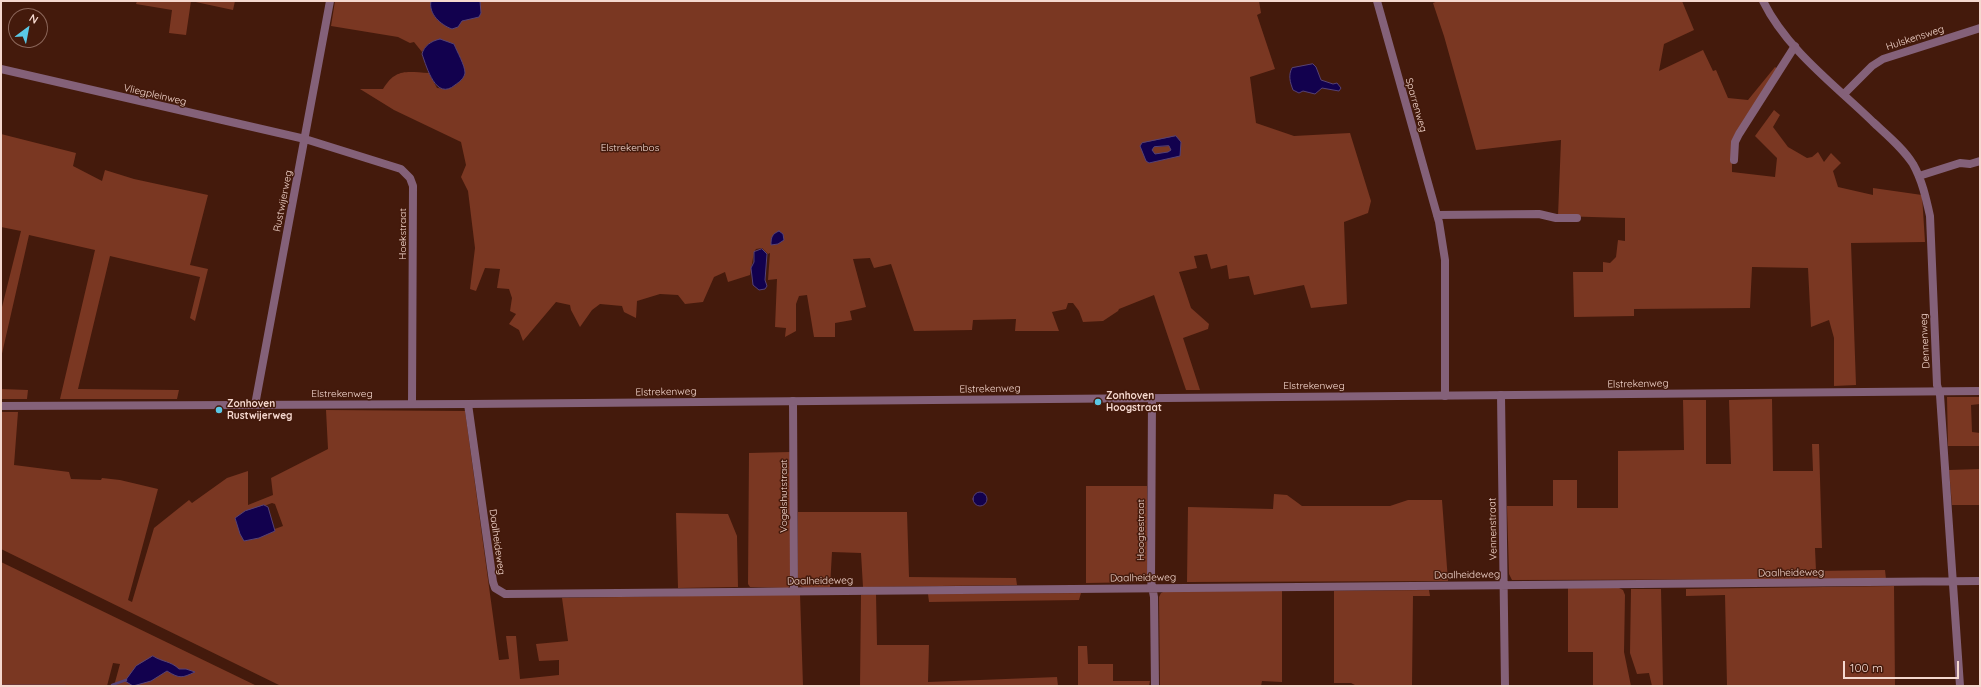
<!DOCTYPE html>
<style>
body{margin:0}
#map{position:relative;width:1981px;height:687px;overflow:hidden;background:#441a0c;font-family:Quicksand,sans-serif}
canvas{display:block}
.frame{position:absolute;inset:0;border:2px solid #f5d8cf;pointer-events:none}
.north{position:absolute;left:8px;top:8px;width:40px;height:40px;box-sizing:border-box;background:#441a0c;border:1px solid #8b665a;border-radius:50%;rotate:32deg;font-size:11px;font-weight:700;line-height:16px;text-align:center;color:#f5d8cf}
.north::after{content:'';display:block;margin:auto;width:14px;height:18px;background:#5ac8e5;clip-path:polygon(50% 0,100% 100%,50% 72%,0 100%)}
.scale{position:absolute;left:1843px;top:661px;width:116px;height:18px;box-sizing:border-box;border:2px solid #f5d8cf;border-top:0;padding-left:5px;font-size:12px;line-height:14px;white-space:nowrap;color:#f5d8cf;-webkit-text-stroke:3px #441a0c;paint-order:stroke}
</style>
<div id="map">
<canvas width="1981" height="687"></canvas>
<div class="frame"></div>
<div class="north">N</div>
<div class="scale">100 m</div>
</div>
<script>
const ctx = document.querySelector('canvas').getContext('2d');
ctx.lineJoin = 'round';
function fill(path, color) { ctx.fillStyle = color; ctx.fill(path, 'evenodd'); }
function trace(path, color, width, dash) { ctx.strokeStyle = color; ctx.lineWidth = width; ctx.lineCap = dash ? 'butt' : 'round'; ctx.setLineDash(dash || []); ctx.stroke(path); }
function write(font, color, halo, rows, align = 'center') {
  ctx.font = font + ' Quicksand,sans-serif'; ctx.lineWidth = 3; ctx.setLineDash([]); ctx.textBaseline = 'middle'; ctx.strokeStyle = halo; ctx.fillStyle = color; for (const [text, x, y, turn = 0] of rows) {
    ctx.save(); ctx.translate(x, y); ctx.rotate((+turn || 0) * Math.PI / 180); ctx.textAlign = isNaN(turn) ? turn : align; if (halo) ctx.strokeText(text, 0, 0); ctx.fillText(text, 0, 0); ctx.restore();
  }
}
fill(new Path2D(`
 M137 1H235L233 10 191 1 186 35 169 33 172 10 136 4Z
 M335 1H1259L1261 13 1257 15 1275 69 1250 77 1256 123 1294 136 1350 133 1371 201 1368 213 1344 222 1347 304 1311 308 1304 285 1254 295 1249 276 1229 279 1227 265 1211 269 1207 254 1194 256 1197 268 1179 272 1191 308 1209 324 1208 329 1183 338 1200 390H1186L1154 295 1119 309 1118 311 1103 321 1083 322 1079 311 1073 303H1068L1066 309 1052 312 1059 331H1015L1016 319 973 320 972 330 914 331 891 264 874 268 870 258 853 259 866 307 850 311 852 320 835 323V337H814L807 295 799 296 796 304V331L785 337 786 328 775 327 777 279 768 280 770 253 768 254 762 248 756 249 754 252 750 275 728 282 725 272 714 277 703 302 685 304 678 295 660 294 637 301 636 318 624 312 622 306 600 304 592 310 580 327 571 310 570 305 556 302 523 341 519 330 509 324 516 314 510 311 512 298 509 289 497 288 500 269 485 268 476 291 470 289 475 248 468 191 461 177 466 165 461 142 394 110 360 89H383C396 68 406 72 429 73L437 88C450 90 458 86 465 74L454 44C440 39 431 38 422 52L414 42 410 43 398 37 331 26Z
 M1438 1H1682L1694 30 1664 44 1659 71 1703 50 1713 71 1716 70 1728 98 1748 100 1775 67 1778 69 1732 154V172L1775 177 1777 158 1755 136 1774 110 1780 115 1773 127 1788 147 1807 158 1812 157 1818 152 1824 162 1831 153 1841 163 1833 171 1838 187 1873 195V188L1922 195 1925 242 1851 243 1856 385 1834 386V338L1829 320 1811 327 1808 268 1752 267 1750 308 1634 309V316L1574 317 1573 272H1603V262L1610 263 1616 257 1618 240 1625 241V218L1558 216 1561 140 1476 150 1444 36 1433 3Z
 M1 134 76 153 73 166 102 181 105 170 134 179 208 195 190 265 208 269 195 321 190 318 200 277 110 256 78 389 179 390 177 399H60L95 250 29 235 1 358V311L21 231 1 227Z
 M1 389 28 390 27 399H1Z
 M1947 397H1980V404L1971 405 1972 432 1980 433V446H1948Z
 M1772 399 1773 471H1813L1812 444H1819L1822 548H1815L1816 571 1885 570 1886 579 1512 580 1509 574 1507 506H1553V480H1577V508H1618V451L1684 450 1683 400H1706V464H1731L1729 400Z
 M326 410 465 411 499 660 509 659 506 636H516L520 679 559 675V660L539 661 536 644 568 641 562 598 800 594 803 686H281L1 549V412H18L14 465 69 472 71 479 101 480 102 478 120 480 158 489 128 600 132 602 154 528 189 500 192 503 227 478 248 471V505L273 495 271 478 328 449ZM272 503 275 504 283 526 247 539 240 515Z
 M790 452V585L788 588 750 587 748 584 749 453Z
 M1980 469V505H1952L1949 470Z
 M1086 486H1147V582L1086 583Z
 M1274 494 1287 495 1302 506H1390L1408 500H1442L1448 581 1187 582 1188 507 1273 509Z
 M798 512H907L909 577 1016 578 1017 585 863 587 861 553 832 552 830 587 804 588 800 586 798 581Z
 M676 513 728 514 737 536 738 587 678 588Z
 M1 562 257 686H114L120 664 113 663 107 686H1Z
 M1894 586 1895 686H1727L1725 595 1686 596V589Z
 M1568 588H1619L1623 590 1625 595 1624 652 1631 686H1593V652H1568Z
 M1631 589H1661L1663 686H1652L1649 673 1637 674 1630 653Z
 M1429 590 1430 596H1413L1412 686H1357L1351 683H1334V591Z
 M1165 591H1282V682L1262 681 1261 686H1160L1159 597 1161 593Z
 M1081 593 1079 600 929 602 928 594Z
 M876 594 877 645H929L928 682 1057 677 1058 686H860L861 595Z
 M1078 646H1087L1088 664H1113V681H1150L1149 686H1078Z`), '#7a3722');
const water = new Path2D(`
 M431 1H480L481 13 479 17 462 21 458 27 452 29C441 25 428 14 431 1Z
 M440 39 454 44C457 52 465 65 465 73 464 79 459 82 455 85 436 101 427 68 422 54 424 46 431 41 440 39Z
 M1313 64 1316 67 1321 80 1333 84 1337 83 1341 88 1339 91 1322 88 1315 94 1303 91 1299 93 1293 90C1290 82 1288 75 1292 68Z
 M1176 136 1181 142 1180 156 1149 163 1146 161 1140 146 1142 143ZM1169 146 1171 150 1168 152 1155 154 1152 150 1154 147Z
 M779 231 783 234 784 240 778 244 771 245C771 237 772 234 779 231Z
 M762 249 767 254 765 280 767 286 765 289 759 290 753 285 751 268 754 262V252Z
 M973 499a7 7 0 1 1 14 0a7 7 0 1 1-14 0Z
 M264 505 268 507 275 531 259 538 244 541 240 534 235 518 245 511Z
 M153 656C162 662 171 661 179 669H186L195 672C182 678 180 679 167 671L151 681 133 686 125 681 136 666Z`);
fill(water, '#12014e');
trace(water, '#564275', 1);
trace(new Path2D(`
 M112 685 126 680
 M1 686H65`), '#564275', 2.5);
trace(new Path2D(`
 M1377 1 1439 222 1445 260V396
 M1763 1C1787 50 1835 85 1873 122 1887 135 1903 148 1913 164 1922 180 1926 198 1930 216L1937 385 1940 395 1960 686
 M1 69 305 139 401 169 410 178 413 186 412 404
 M1844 94 1872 66 1883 59 1980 28
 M1734 160 1735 142 1739 134 1795 46
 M1919 176 1960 163 1970 164 1980 161
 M1437 215 1539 214 1556 218H1577
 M1501 395 1505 686
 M1152 398 1151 581 1154 597 1155 686
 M793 401 794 591
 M468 404 493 582 495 588 505 594 1980 581
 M255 405 330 1`), '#846179', 8);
trace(new Path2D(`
 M1 406 468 404 1980 391`), '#846179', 8);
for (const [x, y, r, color] of [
 [1098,402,4,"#5ac8e5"],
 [219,410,4,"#5ac8e5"]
]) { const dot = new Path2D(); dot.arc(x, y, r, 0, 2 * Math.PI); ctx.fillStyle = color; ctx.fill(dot); trace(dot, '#441a0c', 1.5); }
write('10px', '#f5d8cf', '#441a0c', [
 ["Hulskensweg",1915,38,-18],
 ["Vliegpleinweg",155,95,13],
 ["Sparrenweg",1416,105,74],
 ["Rustwijerweg",283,201,-79],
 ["Hoekstraat",403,234,-90],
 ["Dennenweg",1925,341,-93],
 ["Elstrekenweg",1638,384,-1],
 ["Elstrekenweg",1314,386],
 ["Elstrekenweg",990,389,-1],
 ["Elstrekenweg",666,392,-1],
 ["Elstrekenweg",342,394],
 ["Vogelshutstraat",784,496,-90],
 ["Vennenstraat",1493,529,-91],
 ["Hoogtestraat",1141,530,-90],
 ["Daalheideweg",497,542,82],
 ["Daalheideweg",1791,573,-1],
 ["Daalheideweg",1467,575,-1],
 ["Daalheideweg",1143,578,-1],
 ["Daalheideweg",820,581,-1]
]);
write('10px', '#f3d9d1', '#441a0c', [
 ["Elstrekenbos",630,148]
]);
write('bold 10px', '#f5d8cf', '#441a0c', [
 ["Zonhoven",1106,396],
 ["Hoogstraat",1106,408],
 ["Zonhoven",227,404],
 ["Rustwijerweg",227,416]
], 'left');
</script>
